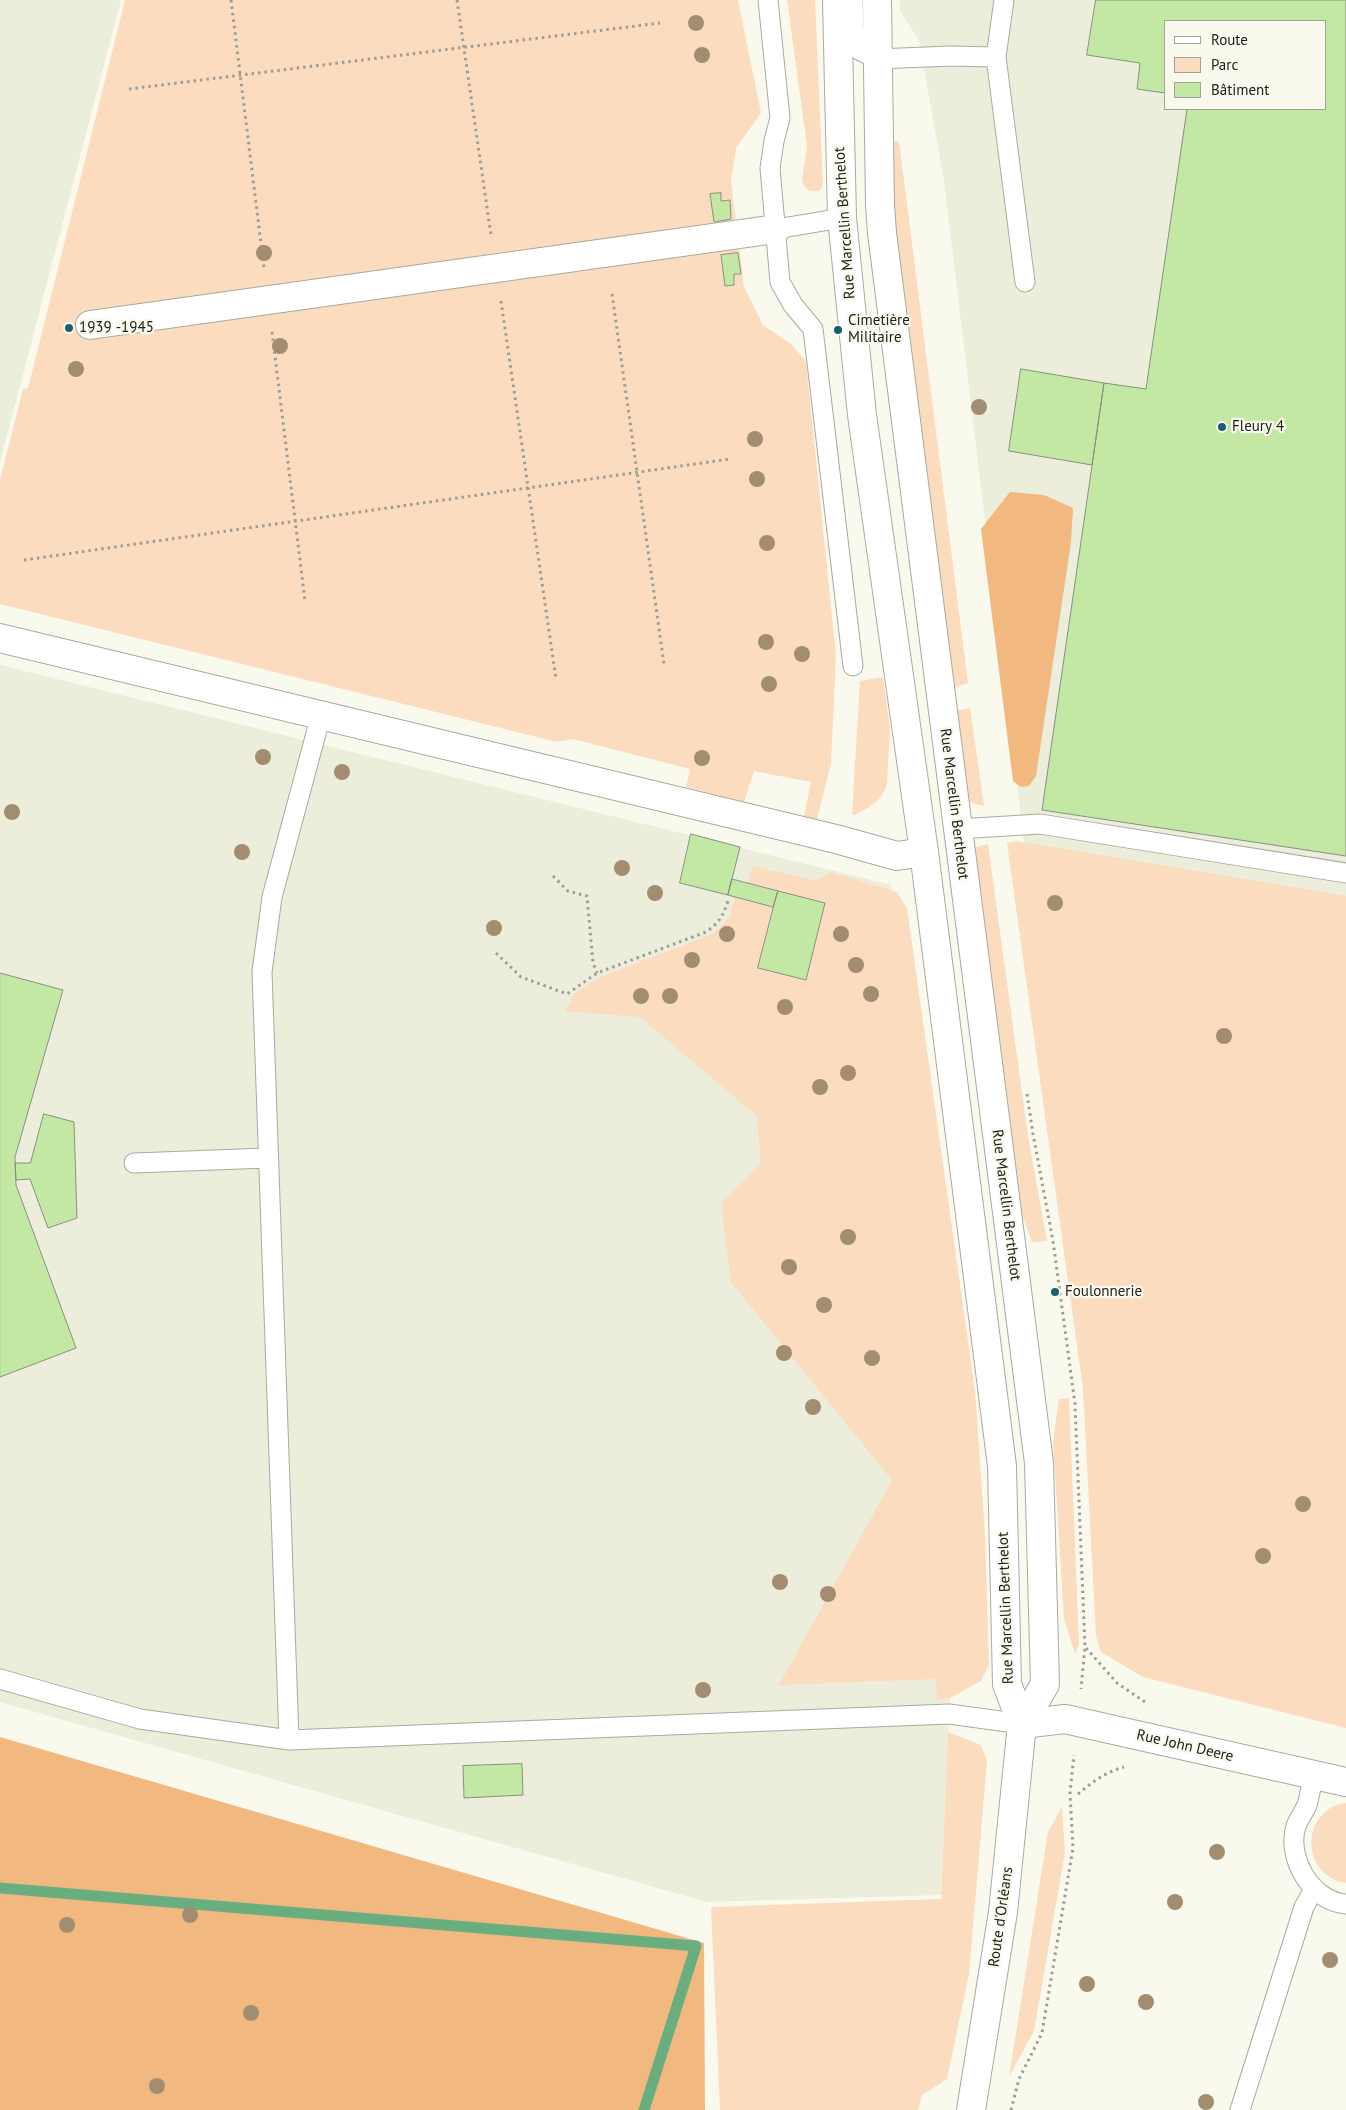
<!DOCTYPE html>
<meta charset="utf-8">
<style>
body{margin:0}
#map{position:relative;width:1346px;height:2110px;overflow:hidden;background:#f9f9ee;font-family:"PT Sans",sans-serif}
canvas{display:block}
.legend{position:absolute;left:1164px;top:20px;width:162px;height:90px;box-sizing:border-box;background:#f9f9ee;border:1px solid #a3a39a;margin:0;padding:6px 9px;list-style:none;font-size:15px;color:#21211d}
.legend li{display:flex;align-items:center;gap:10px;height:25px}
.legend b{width:25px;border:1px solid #a3a39a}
</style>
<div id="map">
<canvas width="1346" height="2110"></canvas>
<ul class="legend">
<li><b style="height:6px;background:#fff"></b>Route</li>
<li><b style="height:14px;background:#fcdcbf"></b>Parc</li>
<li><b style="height:14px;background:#c3e8a4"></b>Bâtiment</li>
</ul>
</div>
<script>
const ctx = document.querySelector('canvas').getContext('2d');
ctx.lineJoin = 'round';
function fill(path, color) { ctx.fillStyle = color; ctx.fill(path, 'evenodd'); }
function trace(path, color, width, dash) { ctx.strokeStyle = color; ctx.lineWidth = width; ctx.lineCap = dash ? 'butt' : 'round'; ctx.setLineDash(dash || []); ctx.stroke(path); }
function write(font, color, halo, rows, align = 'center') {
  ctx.font = font + ' "PT Sans",sans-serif'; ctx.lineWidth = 4.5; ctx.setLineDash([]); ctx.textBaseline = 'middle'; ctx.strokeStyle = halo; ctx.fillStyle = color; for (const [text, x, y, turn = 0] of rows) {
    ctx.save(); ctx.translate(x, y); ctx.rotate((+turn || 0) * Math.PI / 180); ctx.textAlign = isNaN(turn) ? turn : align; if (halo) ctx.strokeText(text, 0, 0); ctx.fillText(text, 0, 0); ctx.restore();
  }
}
fill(new Path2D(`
 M0 0H121L0 462Z
 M900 0H1346V941L1030 892 944 181 919 40 900 11ZM1165 21H1325V109H1165Z
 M0 665 891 885 893 934 956 1561 941 1895 707 1902 0 1702Z`), '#ecedda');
fill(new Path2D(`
 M125 0H738L761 113 736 148 731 181 744 287 763 325 791 344 806 362 836 655 831 763 816 824 803 821 811 782 754 771 744 802 686 787 690 769 573 739 557 742 0 604V480L23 389 28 388Z
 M787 0H815L823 185 819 191H810L804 186 802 179 807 146Z
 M899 141 968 683 951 689 891 218 888 142Z
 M883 677 890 728 887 784C883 800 869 808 855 815L852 814 860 681Z
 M970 708 984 806 965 801 953 711Z
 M1016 841 1346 896V1728L1143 1677 1101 1652 1096 1636 1083 1389 1007 843Z
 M988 844 1028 1136 1047 1241 1032 1242 1019 1207 972 848Z
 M753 866 816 881 830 872 897 892 907 908 975 1391 985 1534 989 1665 981 1681 950 1698 937 1700 936 1679 779 1685 892 1480 731 1282 721 1203 761 1164 757 1116 640 1017 565 1011 575 993 600 977 713 934 730 917 735 897 773 907 758 968 805 980 825 903 748 883Z
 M1069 1398 1079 1644 1075 1654 1064 1619 1053 1442 1059 1399Z
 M948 1732 981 1745 987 1761 969 1974 947 2079 922 2095 918 2110H720L711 1907 941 1899Z
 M1346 1803V1883C1300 1876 1300 1809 1346 1803Z
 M1062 1807 1065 1852 1034 2031 1009 2077 1048 1832Z`), '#fcdcbf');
fill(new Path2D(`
 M1010 492 1044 495 1073 508 1071 542 1036 776 1029 786 1021 787 1013 781 981 529Z
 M0 1737 704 1943 705 2110H0Z`), '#f1b880');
trace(new Path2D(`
 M0 1888 696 1946 644 2110`), '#6aae80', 11);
const building = new Path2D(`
 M1096 0H1346V856L1042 810 1104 383 1146 389 1187 109H1325V21H1165V93L1137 89 1140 63 1087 55Z
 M721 193V201L730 200 731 219 714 222 710 194Z
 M738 253 741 274H734V285L725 286 721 255Z
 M1021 369 1104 383 1092 465 1009 451Z
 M691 834 740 847 728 895 680 883Z
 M732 879 778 891 773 907 728 895Z
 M778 891 825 903 806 980 758 968Z
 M0 973 63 990 15 1157 16 1185 76 1348 0 1377Z
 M44 1114 74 1122 77 1218 48 1228 30 1179 16 1180 15 1163H30Z
 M522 1764 523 1795 464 1798 463 1766Z`);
fill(building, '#c3e8a4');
trace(building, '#8a8f86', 1);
const service = new Path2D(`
 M768 0 780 118 774 141 770 168 780 282 793 305 813 329 853 666
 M853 0 854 27 859 50 877 59 950 56 996 57
 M1004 0 996 57 1025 282
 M776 229 842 218
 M958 829 1040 824 1346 873
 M134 1163 267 1158
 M0 1679 140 1719 289 1740 949 1714 1022 1724
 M289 1740 262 972 272 897 321 715
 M1314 1775C1311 1785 1310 1795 1307 1805 1304 1812 1299 1818 1296 1826 1286 1858 1312 1902 1346 1904
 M1240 2110 1304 1907 1314 1889`);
const pedestrian = new Path2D(`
 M90 325 776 229`);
const minor = new Path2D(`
 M0 638 836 839 897 856 924 852`);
const tertiary = new Path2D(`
 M1022 1724 1065 1719 1346 1782`);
const secondary = new Path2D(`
 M837 0 842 218 862 415 924 852 1002 1466 1007 1684 1022 1724
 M877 0 880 205 882 233 1039 1463 1045 1684 1022 1724 1003 1912 971 2110`);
trace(service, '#a9aaa0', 21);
trace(pedestrian, '#a9aaa0', 30);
trace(minor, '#a9aaa0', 30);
trace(tertiary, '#a9aaa0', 30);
trace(secondary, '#a9aaa0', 30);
trace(new Path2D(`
 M231 0 264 268
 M457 0 491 235
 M129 89 660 23
 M612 294 664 664
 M501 301 556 679
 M272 332 305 601
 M24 560 730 459
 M553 876 568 891 587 896 593 963 597 973
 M496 953 521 977 567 994 597 973 706 932C719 923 723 916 728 901
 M1027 1094 1033 1134 1053 1241 1075 1404 1085 1647 1081 1689
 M1086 1648 1117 1683 1145 1702
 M1078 1794C1092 1782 1106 1772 1124 1767
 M1011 2110 1019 2079 1042 2033 1073 1848 1070 1793 1074 1755`), '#9d9d95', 3, [2.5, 4]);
trace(service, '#fff', 19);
trace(pedestrian, '#fff', 28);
trace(minor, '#fff', 28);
trace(tertiary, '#fff', 28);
trace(secondary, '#fff', 28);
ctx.fillStyle = '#a28d70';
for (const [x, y] of [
 [696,23],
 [702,55],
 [264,253],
 [280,346],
 [76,369],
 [979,407],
 [755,439],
 [757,479],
 [767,543],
 [766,642],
 [802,654],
 [769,684],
 [263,757],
 [702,758],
 [342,772],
 [12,812],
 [242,852],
 [622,868],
 [655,893],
 [1055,903],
 [494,928],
 [727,934],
 [841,934],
 [692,960],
 [856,965],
 [871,994],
 [641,996],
 [670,996],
 [785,1007],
 [1224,1036],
 [848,1073],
 [820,1087],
 [848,1237],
 [789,1267],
 [824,1305],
 [784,1353],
 [872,1358],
 [813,1407],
 [1303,1504],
 [1263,1556],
 [780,1582],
 [828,1594],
 [703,1690],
 [1217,1852],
 [1175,1902],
 [190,1915],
 [67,1925],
 [1330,1960],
 [1087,1984],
 [1146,2002],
 [251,2013],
 [157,2086],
 [1206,2102]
]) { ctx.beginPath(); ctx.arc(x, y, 8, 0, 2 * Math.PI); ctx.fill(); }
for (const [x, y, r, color] of [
 [69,328,5,"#1a5e71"],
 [838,330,5,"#1a5e71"],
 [1222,427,5,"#1a5e71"],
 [1055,1292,5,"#1a5e71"]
]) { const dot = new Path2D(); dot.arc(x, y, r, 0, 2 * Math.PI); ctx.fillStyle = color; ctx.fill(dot); trace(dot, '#f9f9ee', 2); }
write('15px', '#21211d', '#f9f9ee', [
 ["Rue Marcellin Berthelot",845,223,-94],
 ["Rue Marcellin Berthelot",954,804,83],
 ["Rue Marcellin Berthelot",1006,1205,83],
 ["Rue Marcellin Berthelot",1006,1608,-92],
 ["Rue John Deere",1185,1746,13],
 ["Route d'Orléans",1001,1917,-82]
]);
write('15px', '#21211d', '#f9f9ee', [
 ["Cimetière",848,321],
 ["Militaire",848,338],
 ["1939 -1945",79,328],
 ["Fleury 4",1232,427],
 ["Foulonnerie",1065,1292]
], 'left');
</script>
